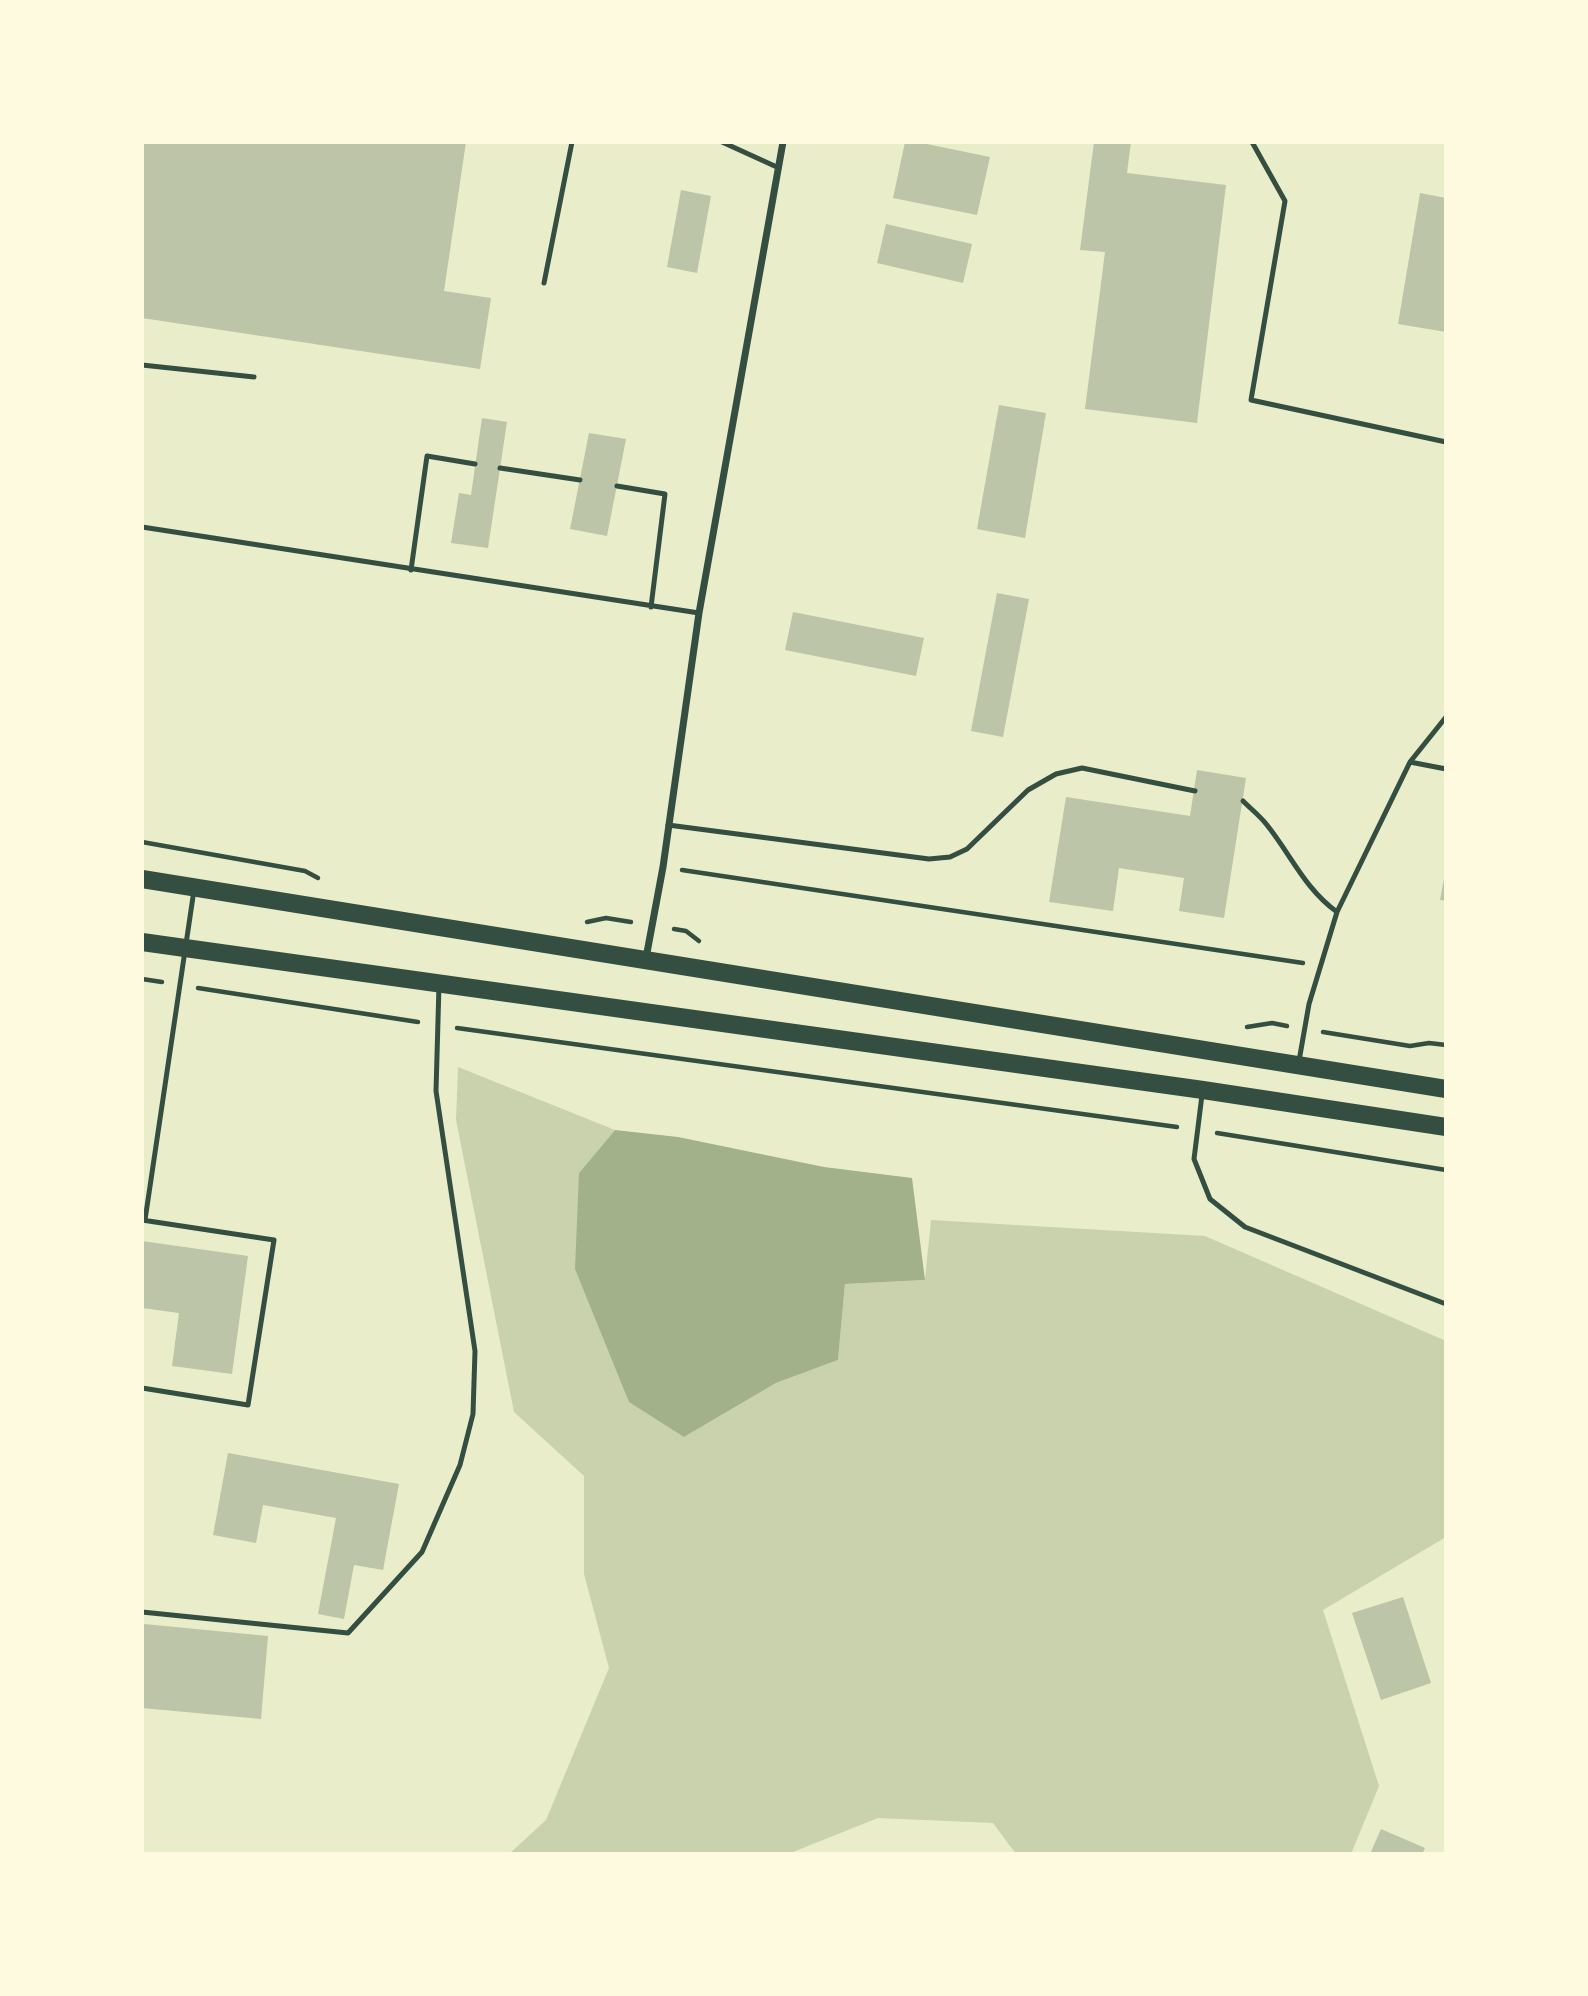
<!DOCTYPE html>
<style>
body{margin:0}
#map{position:relative;width:1588px;height:1996px;overflow:hidden;background:#e9edc9;font-family:"Work Sans",sans-serif}
canvas{display:block}
.frame{position:absolute;inset:0;border:144px solid #fefae0;pointer-events:none}
</style>
<div id="map">
<canvas width="1588" height="1996"></canvas>
<div class="frame"></div>
</div>
<script>
const ctx = document.querySelector('canvas').getContext('2d');
ctx.lineJoin = 'round';
function fill(path, color) { ctx.fillStyle = color; ctx.fill(path, 'evenodd'); }
function trace(path, color, width, dash) { ctx.strokeStyle = color; ctx.lineWidth = width; ctx.lineCap = dash ? 'butt' : 'round'; ctx.setLineDash(dash || []); ctx.stroke(path); }
fill(new Path2D(`
 M458 1067 615 1130 579 1173 684 1437 776 1383 838 1360 845 1284 925 1280 931 1220 1205 1236 1446 1341V1537L1323 1610 1379 1786 1351 1854H1016L993 1823 878 1818 788 1854H509L546 1820 609 1668 584 1574V1476L514 1412 456 1120Z`), '#cad2ad');
fill(new Path2D(`
 M615 1130 678 1137 824 1167 912 1178 925 1280 845 1284 838 1360 776 1383 684 1437 629 1402 575 1269 579 1173Z`), '#a3b18a');
fill(new Path2D(`
 M142 142H466L444 291 491 298 480 369 142 318Z
 M905 142H917L990 157 977 215 893 198Z
 M1094 142H1131L1127 173 1226 185 1197 423 1085 409 1105 252 1080 250Z
 M681 190 711 196 697 273 667 267Z
 M1420 193 1446 198V332L1398 324Z
 M886 224 972 244 963 283 877 263Z
 M999 405 1046 413 1025 538 977 529Z
 M482 418 507 422 488 548 451 543 459 493 471 495Z
 M589 433 626 439 607 536 570 529Z
 M997 593 1029 599 1003 737 971 731Z
 M793 612 924 638 916 676 785 650Z
 M1197 770 1246 778 1224 918 1179 911 1184 878 1119 868 1113 911 1049 902 1066 797 1190 816Z
 M1445 873H1446V901L1440 900Z
 M142 1241 248 1256 232 1374 172 1366 179 1313 142 1308Z
 M228 1453 399 1484 383 1570 354 1565 344 1619 318 1614 336 1518 263 1505 256 1543 213 1535Z
 M1403 1597 1431 1683 1381 1700 1352 1613Z
 M144 1624 268 1636 261 1719 142 1708Z
 M1381 1829 1425 1848 1422 1854H1370Z`), '#bcc5a7');
trace(new Path2D(`
 M142 842 305 871 318 878
 M682 870 1303 963
 M587 922 606 918 631 922
 M674 929 686 931 699 941
 M142 979 162 982
 M198 988 418 1022
 M1247 1027 1272 1023 1287 1026
 M457 1028 1177 1127
 M1323 1032 1410 1046 1429 1043 1446 1045
 M1217 1133 1446 1170`), '#344e41', 4.5);
trace(new Path2D(`
 M722 142 779 168
 M1252 142 1285 201 1251 400 1446 442
 M544 283 572 142
 M142 365 254 377
 M500 468 580 480
 M617 486 665 494 651 607
 M142 527 699 613
 M411 570 427 456 475 464
 M1410 762 1446 769
 M1243 801C1251 809 1260 816 1267 825 1291 855 1305 889 1337 912
 M668 825 929 859 950 857 967 849 1028 790 1056 774 1082 768 1195 791
 M1299 1061 1309 1004 1337 912 1410 762 1446 717
 M1202 1095 1194 1159 1210 1199 1245 1227 1446 1304
 M142 1220 274 1240 248 1405 142 1388
 M145 1220 194 890
 M142 1612 348 1633 422 1552 460 1465 473 1414 475 1351 436 1091 439 985`), '#344e41', 5);
trace(new Path2D(`
 M646 958 663 867 699 613 783 142`), '#344e41', 7);
trace(new Path2D(`
 M142 879 1446 1089
 M142 942 1203 1090 1446 1127`), '#344e41', 18);
</script>
